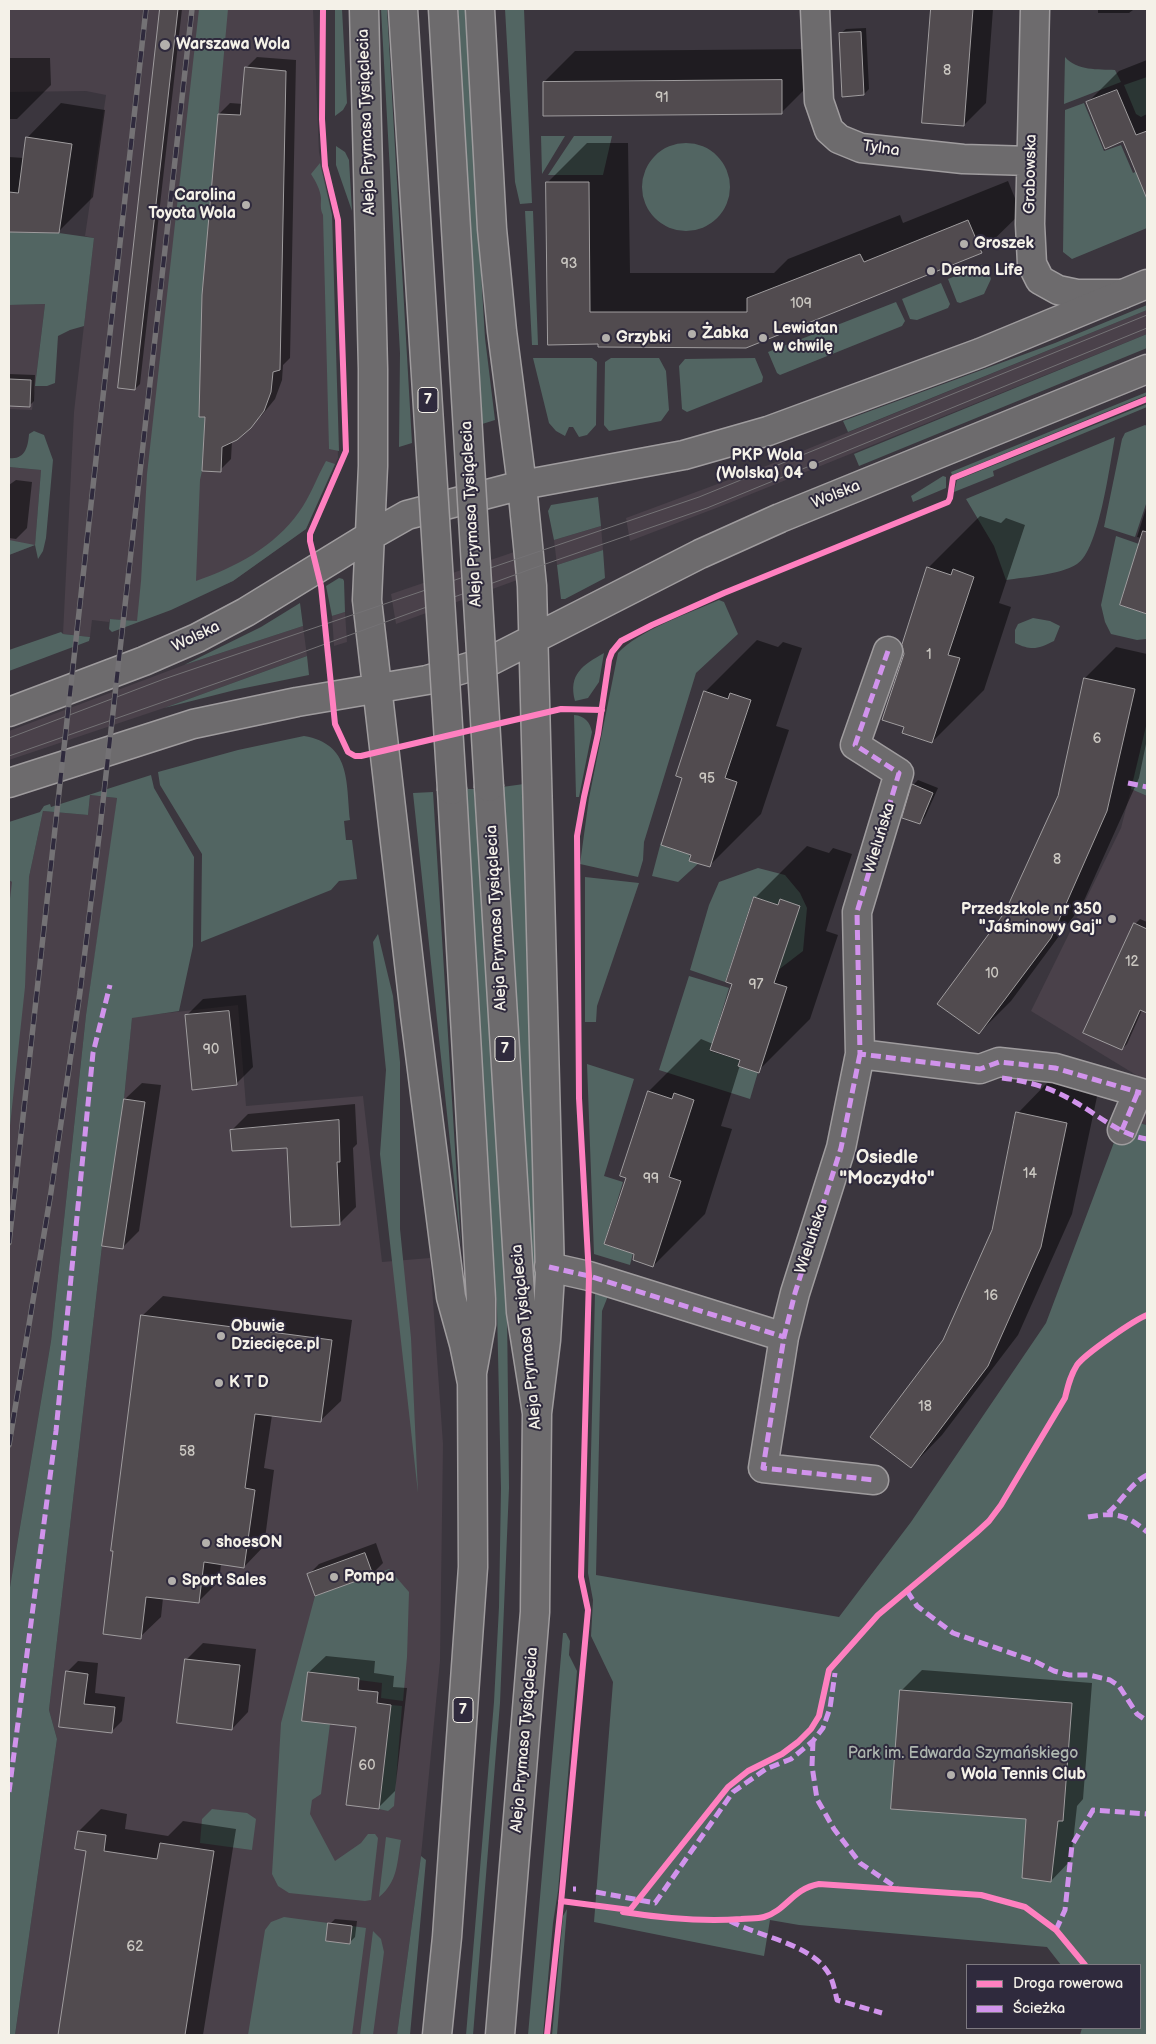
<!DOCTYPE html>
<meta charset="utf-8">
<style>
body{margin:0}
#map{position:relative;width:1156px;height:2044px;overflow:hidden;background:#3b363e;font-family:"Balsamiq Sans",sans-serif}
canvas{display:block}
.frame{position:absolute;inset:0;border:10px solid #f4f1e8;pointer-events:none}
.legend{position:absolute;left:966px;top:1964px;width:175px;height:65px;box-sizing:border-box;background:#2f2a3d;border:1px solid #7e7a81;margin:0;padding:6px 9px;list-style:none;font-size:15px;color:#f4f1e8}
.legend li{display:flex;align-items:center;gap:10px;height:25px}
.legend b{width:25px;border:1px solid #7e7a81}
</style>
<div id="map">
<canvas width="1156" height="2044"></canvas>
<div class="frame"></div>
<ul class="legend">
<li><b style="height:6px;background:#ff80c0"></b>Droga rowerowa</li>
<li><b style="height:6px;background:#d193ec"></b>Ścieżka</li>
</ul>
</div>
<script>
const ctx = document.querySelector('canvas').getContext('2d');
ctx.lineJoin = 'round';
function fill(path, color) { ctx.fillStyle = color; ctx.fill(path, 'evenodd'); }
function trace(path, color, width, dash) { ctx.strokeStyle = color; ctx.lineWidth = width; ctx.lineCap = dash ? 'butt' : 'round'; ctx.setLineDash(dash || []); ctx.stroke(path); }
function write(font, color, halo, rows, align = 'center') {
  ctx.font = font + ' "Balsamiq Sans",sans-serif'; ctx.lineWidth = 4; ctx.setLineDash([]); ctx.textBaseline = 'middle'; ctx.strokeStyle = halo; ctx.fillStyle = color; for (const [text, x, y, turn = 0] of rows) {
    ctx.save(); ctx.translate(x, y); ctx.rotate((+turn || 0) * Math.PI / 180); ctx.textAlign = isNaN(turn) ? turn : align; if (halo) ctx.strokeText(text, 0, 0); ctx.fillText(text, 0, 0); ctx.restore();
  }
}
fill(new Path2D(`
 M9 9H313L319 152 332 215 338 458 306 529 233 581 137 621 110 619 109 622 92 620 90 637 63 634 74 412 94 238 85 236 106 95 86 91 9 92Z
 M45 304 32 410 9 409V305Z
 M1147 310V334L724 505 630 541 626 518 766 466Z
 M9 467 41 470 35 545 9 555Z
 M601 526 603 550 557 565 554 540Z
 M517 551 520 579 396 624 391 594Z
 M345 612 347 642 334 646 332 616Z
 M303 626 307 656 164 708 9 760V731L184 665Z
 M1131 789 1147 796V1125L1130 1121 1146 1081 1031 1011 1121 828Z
 M90 795 117 798 114 825 86 1015 51 1341 9 1593V880L12 882 29 877 43 811 88 815Z
 M238 1005 246 1106 363 1096 382 1262 430 1258 443 1444 440 1661 421 1856 397 2035H15L57 1739 49 1710 102 1246 124 1099 132 1017Z`), '#4a414a');
fill(new Path2D(`
 M199 9H228L202 295 205 417 202 471 200 480 196 581C236 567 274 547 299 512 310 497 317 477 326 461L335 464 306 529 233 581 171 610 112 632 109 629 110 619 137 621 141 581 147 474Z
 M335 9H342L347 103 343 110 335 116Z
 M381 9H387L412 443 399 447 400 353Z
 M458 9H465L485 338 495 420 479 425Z
 M505 9H524L532 203 520 204 515 182Z
 M1065 57C1077 71 1098 69 1115 70L1121 82 1064 104Z
 M1147 77V114L1141 117 1136 114 1124 85Z
 M1084 103 1104 151 1121 145 1133 173 1147 167V228L1072 259 1063 252 1065 110Z
 M541 136H565L542 174Z
 M574 136H612L603 175H548Z
 M642 187a44 44 0 1 1 88 0a44 44 0 1 1-88 0Z
 M336 146 345 152 349 160 352 211 336 165Z
 M320 163 332 215 339 451 329 449 323 215C320 209 321 204 321 198 320 189 316 182 311 174Z
 M525 211H533L538 345H532Z
 M9 232 59 233 94 238 84 326 70 330 58 336 55 383 47 386H35L45 304 9 305Z
 M982 265 987 267 991 279 984 294 960 303 957 302 948 279Z
 M941 283 950 304 948 308 917 320 910 319 902 299Z
 M896 302 905 321 902 326 780 375 777 373 768 352Z
 M1147 305V310L848 432 843 421 1055 343Z
 M1147 334V348L859 466 854 454Z
 M533 358H592L597 362 596 425 587 435 579 437 573 427H569L565 436 556 431 549 423Z
 M611 358H659L666 371 669 410 661 421 609 431 604 425 605 362Z
 M755 358 763 377 762 382 687 412 682 409 679 366 685 359Z
 M1147 392V395L952 475 951 472Z
 M1147 404V407L993 471 994 476 954 492 957 480Z
 M1145 425 1147 426V501L1135 537 1104 527 1122 439 1125 433Z
 M34 431 44 435 53 460 46 538 43 551 38 559 35 545 9 555V540L35 545 41 470 9 467V458C25 460 28 447 29 434Z
 M1115 437C1110 463 1099 551 1077 564 1060 575 1026 577 1006 580L994 546 966 499Z
 M943 476 946 477V488L913 502 911 496Z
 M598 497 601 526 554 540 548 511 551 505Z
 M1116 536 1139 544 1120 605 1147 614 1146 639 1137 640 1111 634 1105 622 1101 605Z
 M603 550 605 578 565 599H561L557 565Z
 M339 578 343 579 344 581 345 612 332 616 326 586Z
 M719 600 724 602 738 634 696 673 644 842 643 860 638 877 580 864 589 798 618 653C637 631 692 612 719 600Z
 M300 603 303 626 184 665 261 627Z
 M1033 618 1050 621 1060 626 1054 641C1038 649 1032 651 1015 643V630L1018 624Z
 M61 632 63 634 90 637 89 641 9 671V650Z
 M604 653 599 682 588 698 575 701C568 674 583 665 604 653Z
 M307 656 309 675 235 690 164 708Z
 M574 715C585 716 590 722 592 732L579 797H576Z
 M1147 722V796L1131 789Z
 M304 736C351 744 346 781 350 820L344 821 346 840H352L357 879 339 881 331 890 201 942 202 854 160 785 158 772 238 750Z
 M151 775 154 788 194 857 193 946 179 1011 132 1018 124 1099 102 1246 49 1710 57 1739 15 2035H9V1593L51 1341 86 1015 117 798 90 795 88 815 43 811 29 877 25 987 9 1135V907L12 882 9 880V822L40 812 44 806 50 804 51 807Z
 M524 784 537 1301 534 1303 502 787Z
 M465 789H474L507 1310 509 1488 500 1703 473 2035H466L494 1702 499 1607 501 1488 497 1309Z
 M433 792 461 1246 413 793Z
 M661 842 691 852 689 857 701 861 678 882 652 876Z
 M758 868 785 875 800 893 807 908 803 951 777 971 779 905 753 897 725 982 690 970 709 905 719 882Z
 M585 877 639 883 597 1006 596 1022H585Z
 M378 934 393 996 400 1062V1229L411 1338 418 1493 380 1154 386 1070 373 942Z
 M689 976 729 988 710 1051 739 1060 738 1066 758 1072 750 1099 659 1070Z
 M587 1064 634 1079 604 1176 623 1182 604 1244 633 1253 630 1265 594 1254Z
 M1130 1121 1147 1125V2035H1080L1082 2028H1140V1965H1061L1047 1947 799 1925 770 1920 764 1956 594 1922 613 1682 591 1636 593 1600 588 1573 595 1294 608 1296 602 1311 596 1575 839 1617 911 1522 1046 1323 1116 1137Z
 M389 1569 409 1592 407 1657 403 1701 381 1698 382 1683 359 1680V1678L308 1672 302 1720 330 1724 321 1794 312 1800 310 1814 335 1861 361 1843 368 1834H375L378 1838 371 1900 365 1901 289 1893 278 1886 272 1874 281 1723 315 1596Z
 M563 1633H566L570 1641 569 1655 577 1671 558 1891 553 1923 543 2035H528Z
 M391 1705 402 1706 394 1806 388 1811 379 1809Z
 M212 1809 247 1813 256 1819 252 1850 200 1843 202 1819Z
 M386 1837 401 1840C397 1862 398 1882 379 1897Z
 M421 1856 426 1860 410 2035H397Z
 M567 1909 557 2035H552L563 1916Z
 M284 1917 328 1923 326 1941 350 1944 352 1926 366 1928 352 2035H248L265 1930 271 1922Z
 M373 1931 381 1939 384 1952 373 2035H360Z`), '#526562');
fill(new Path2D(`
 M161 9H182L140 384 135 389 119 387Z
 M932 9H993L986 103 964 125 923 121Z
 M1098 9H1147L1133 10 1129 13H1098Z
 M866 28 869 89 864 94 840 34 846 29Z
 M813 49V81L781 113 544 82 575 51Z
 M257 57 296 60 290 358 283 365 282 380 275 399 262 415 232 441 231 459 220 470 219 114 230 103 243 104 246 68Z
 M9 58H50L51 85 17 119H9Z
 M1147 60V165L1136 170 1123 140 1087 103 1119 71Z
 M61 103 105 110 93 197 58 232H9V157L24 158 27 138Z
 M587 143H628L630 273H774L788 259 900 215 903 223 1008 181 1021 213 981 252 744 346 599 345 547 183Z
 M9 374 35 375 34 401 29 406 9 405Z
 M16 480 32 482 27 528 16 539 9 538V485Z
 M1147 505V613L1121 604 1142 538 1137 537Z
 M980 516 1001 523 1006 518 1025 525 999 603 1011 607 984 690 932 742 906 726V654L928 568Z
 M757 640 778 647 783 642 802 648 776 726 789 730 761 814 709 866 693 854 684 777 705 692Z
 M1116 647 1147 654V739L1139 778 1082 905 1011 1001 979 1033 1006 913 1059 796 1085 678Z
 M918 780 938 788 925 817 920 823 913 785Z
 M807 846 829 853 833 848 852 854 826 931 838 935 810 1019 758 1071 740 1065 721 1126 732 1129 705 1214 653 1266 636 1253 628 1177 649 1091 701 1039 713 1044 734 984 755 898Z
 M1140 919 1147 922V999L1127 1044 1122 1049 1135 924Z
 M246 995 253 1067 236 1084 186 1016 203 999Z
 M1049 1081 1098 1092 1072 1214 1018 1335 942 1435 911 1467 944 1340 993 1230 1018 1113Z
 M142 1083 161 1085 139 1231 122 1248 125 1099Z
 M355 1104 357 1144 353 1148 356 1207 340 1223 288 1146 231 1131 248 1114Z
 M163 1296 352 1320 341 1401 320 1421 272 1415 264 1468 274 1470 264 1546 244 1567 221 1564 219 1581 198 1602 163 1598 161 1617 140 1637 142 1316Z
 M376 1543 383 1563 372 1574 308 1575 319 1564Z
 M203 1643 256 1649 248 1712 232 1729 187 1659Z
 M326 1656 375 1661 374 1673 394 1676 393 1687 407 1688 395 1791 378 1808 357 1726 309 1672Z
 M78 1661 98 1663 95 1693 125 1697 122 1721 111 1732 60 1726 67 1672Z
 M922 1670 1092 1683 1083 1799 1077 1806 1071 1860 1051 1881 1028 1818 901 1691Z
 M101 1809 127 1814 125 1829 168 1836 183 1821 236 1829 203 2035H59L88 1850 79 1831Z
 M335 1919 357 1921 355 1937 350 1942 330 1924Z`), '#0007');
const building = new Path2D(`
 M160 9H178L135 390 118 388Z
 M931 9H973L964 126 922 123Z
 M861 32 864 95 842 97 839 33Z
 M245 67 286 71 280 370 273 372 271 392 264 411 251 428 237 440 222 447 221 472 202 471 205 417H199L202 295 218 114 240 115Z
 M782 80V114L543 116V82Z
 M1117 90 1136 135 1147 131V199L1123 141 1105 149 1086 102Z
 M26 137 72 144 59 233 9 232V192L18 193Z
 M546 182H589L590 312H747V298L860 254 864 262 968 220 982 253 746 348 598 347V344L548 345Z
 M9 379 31 380 30 407 9 406Z
 M1143 531 1147 532V614L1120 605Z
 M927 567 951 575 953 569 974 577 948 655 960 658 932 743 902 733 904 727 882 720 904 654 902 645Z
 M1084 678 1135 689 1107 811 1051 938 979 1034 937 1004 1005 912 1058 796Z
 M704 691 728 699 730 693 751 700 725 778 737 782 710 867 689 861 691 855 661 845 682 778 676 776Z
 M912 784 933 793 920 824 902 818Z
 M754 897 778 905 780 899 800 906 774 983 787 987 759 1073 738 1066 740 1060 710 1050 732 984 726 982Z
 M1134 923 1147 929V1013L1140 1010 1122 1050 1083 1033Z
 M229 1011 237 1085 192 1090 185 1015Z
 M648 1091 672 1099 674 1093 694 1100 669 1177 681 1181 653 1267 633 1260 634 1254 604 1244 626 1178 620 1176Z
 M124 1099 145 1102 123 1249 102 1246Z
 M1016 1112 1067 1123 1041 1247 988 1366 911 1468 870 1437 943 1340 992 1230Z
 M339 1120 340 1162H337L340 1225 291 1227 287 1148 232 1151 230 1130Z
 M141 1315 332 1340 321 1422 255 1414 245 1488 255 1490 244 1568 204 1562 199 1603 146 1597 141 1639 103 1634 113 1551H111Z
 M365 1553 373 1575 315 1596 307 1574Z
 M185 1659 240 1665 232 1730 177 1723Z
 M66 1671 88 1674 84 1704 115 1707 112 1733 59 1727Z
 M308 1672 359 1678 358 1690 378 1692 377 1703 391 1705 379 1809 346 1805 356 1727 302 1721Z
 M900 1690 1072 1703 1063 1821H1058L1051 1882 1022 1878 1026 1819 891 1809Z
 M78 1831 106 1835 104 1851 157 1859 160 1843 214 1851 185 2035H58L86 1851 75 1849Z
 M328 1923 352 1926 350 1944 326 1941Z`);
fill(building, '#514b4f');
trace(building, '#9f9c9e', 1);
const minor = new Path2D(`
 M815 9 819 101 829 130 839 139 861 148 963 159 1031 161
 M1035 9 1030 224 1032 264 1040 280 1058 290 1077 294H1122
 M888 651 855 745 899 773 857 912 860 1054 980 1069 999 1062 1055 1068 1141 1093
 M860 1054 841 1148 795 1293 784 1337 763 1468 874 1480
 M1122 1130 1138 1092
 M549 1267 589 1276 784 1337`);
const major = new Path2D(`
 M364 9 373 369V466L367 600 415 1015 451 1297 464 1344 472 1383
 M480 9 492 229 502 331 522 485 532 586 550 1275 546 1340 537 1413
 M9 712 144 661 197 638 246 612 370 536 407 515 522 485 684 455 768 431 980 353 1147 284
 M9 783 193 724 297 702 427 680 492 660 700 554 780 518 1147 369
 M489 787 521 1312 537 1413 535 1612 500 2035
 M437 2035 447 1937 473 1567 472 1373 481 1324V1299L452 790`);
trace(minor, '#9f9c9e', 31);
trace(major, '#9f9c9e', 31);
trace(minor, '#6d6b6d', 28);
trace(major, '#6d6b6d', 28);
trace(new Path2D(`
 M9 738 164 679 699 497 1147 315
 M9 756 240 675 531 569 707 508 1147 328`), '#747275', 1);
const rail = new Path2D(`
 M9 1243 146 9
 M9 1445 51 1192 80 992 100 828 192 9`);
trace(rail, '#747275', 5.5);
trace(rail, '#2f2a3d', 4, [11]);
const majorBridge = new Path2D(`
 M403 9 452 790
 M443 9 489 787`);
trace(majorBridge, '#9f9c9e', 31, []);
trace(majorBridge, '#6d6b6d', 28);
trace(new Path2D(`
 M888 651 855 745 899 773 857 912 860 1054 980 1069 999 1062 1055 1068 1141 1093
 M1128 783 1147 787
 M860 1054 841 1148 795 1293 784 1337 763 1468 874 1480
 M1002 1078C1028 1081 1052 1088 1075 1102 1098 1115 1120 1135 1147 1139
 M1122 1130 1138 1092
 M549 1267 589 1276 784 1337
 M1108 1513C1122 1501 1131 1483 1147 1475
 M1088 1517C1115 1512 1126 1514 1147 1532
 M907 1591 917 1606 953 1633 1034 1661 1054 1671 1069 1675H1089L1110 1680 1119 1686 1137 1714 1147 1721
 M813 1741 812 1766 817 1799 834 1829 860 1863 897 1888
 M9 1792 56 1431 93 1053 110 985
 M573 1889H576
 M596 1892 655 1903 733 1792 766 1769 791 1759 813 1741 823 1728 830 1708 835 1673
 M730 1921C760 1937 812 1944 829 1974 833 1981 835 1991 837 2000L882 2013
 M1056 1930 1065 1910 1072 1845 1093 1810 1147 1814`), '#d193ec', 5, [10, 5]);
trace(new Path2D(`
 M323 9 322 119 325 166 338 220 346 451 310 534V541L321 586 335 724 348 752 355 756H361L561 709 602 710
 M561 1901 630 1910 728 1787 748 1771 782 1754 798 1742 811 1729 819 1716 829 1670 878 1615 976 1533 989 1521 1001 1505 1065 1398C1068 1386 1070 1376 1077 1365 1085 1354 1134 1320 1147 1315
 M623 1912C661 1918 702 1922 741 1919 749 1918 757 1919 764 1917 787 1910 792 1889 819 1884L981 1895 1025 1907 1056 1930 1085 1965
 M547 2035 561 1903 588 1610 581 1577 589 1276 579 1098 577 836 584 797 598 734 609 660 612 652 621 641 652 625 724 593 948 502 950 498 953 478 1147 399`), '#ff80c0', 6);
for (const [x, y, r, color] of [
 [165,45,6,"#b3b0ac"],
 [246,205,5,"#b3b0ac"],
 [964,244,5,"#b3b0ac"],
 [931,271,5,"#b3b0ac"],
 [692,334,5,"#b3b0ac"],
 [606,338,5,"#b3b0ac"],
 [763,338,5,"#b3b0ac"],
 [813,465,5,"#b3b0ac"],
 [1112,919,5,"#b3b0ac"],
 [221,1336,5,"#b3b0ac"],
 [219,1383,5,"#b3b0ac"],
 [206,1543,5,"#b3b0ac"],
 [334,1577,5,"#b3b0ac"],
 [172,1581,5,"#b3b0ac"],
 [951,1775,5,"#b3b0ac"]
]) { const dot = new Path2D(); dot.arc(x, y, r, 0, 2 * Math.PI); ctx.fillStyle = color; ctx.fill(dot); trace(dot, '#2f2a3d', 2); }
write('14px', '#cbc8c2', null, [
 ["8",947,71],
 ["91",662,98],
 ["93",569,264],
 ["109",801,304],
 ["1",929,655],
 ["6",1097,739],
 ["95",707,779],
 ["8",1057,860],
 ["12",1132,962],
 ["10",992,974],
 ["97",756,985],
 ["90",211,1050],
 ["14",1030,1174],
 ["99",651,1179],
 ["16",991,1296],
 ["18",925,1407],
 ["58",187,1452],
 ["60",367,1766],
 ["62",135,1947]
]);
for (const [x, y, w] of [
 [428,400,20],
 [505,1049,20],
 [463,1710,20]
]) { const box = new Path2D(); box.roundRect(x - w / 2, y - 12.5, w, 25, 4); ctx.fillStyle = '#2f2a3d'; ctx.fill(box); trace(box, '#f4f1e8', 1); }
write('bold 15px', '#f4f1e8', null, [
 ["7",428,400],
 ["7",505,1049],
 ["7",463,1710]
]);
write('bold 16px', '#f4f1e8', '#2f2a3d', [
 ["Warszawa Wola",176,45],
 ["Carolina",236,196,"right"],
 ["Toyota Wola",236,214,"right"],
 ["Groszek",974,244],
 ["Derma Life",941,271],
 ["Lewiatan",773,329],
 ["w chwilę",773,347],
 ["Żabka",702,334],
 ["Grzybki",616,338],
 ["PKP Wola",803,456,"right"],
 ["(Wolska) 04",803,474,"right"],
 ["Przedszkole nr 350",1102,910,"right"],
 ["\"Jaśminowy Gaj\"",1102,928,"right"],
 ["Obuwie",231,1327],
 ["Dziecięce.pl",231,1345],
 ["K T D",229,1383],
 ["shoesON",216,1543],
 ["Pompa",344,1577],
 ["Sport Sales",182,1581],
 ["Wola Tennis Club",961,1775]
], 'left');
write('16px', '#f4f1e8', '#2f2a3d', [
 ["Aleja Prymasa Tysiąclecia",367,122,-92],
 ["Tylna",881,149,8],
 ["Grabowska",1031,174,-89],
 ["Wolska",836,495,-22],
 ["Aleja Prymasa Tysiąclecia",472,514,-93],
 ["Wolska",196,637,-26],
 ["Wieluńska",880,838,-73],
 ["Aleja Prymasa Tysiąclecia",497,918,-93],
 ["Wieluńska",812,1239,-72],
 ["Aleja Prymasa Tysiąclecia",527,1337,-96],
 ["Aleja Prymasa Tysiąclecia",525,1740,-85]
]);
write('16px', '#adb5ae', '#2f2a3d', [
 ["Park im. Edwarda Szymańskiego",963,1754]
]);
write('bold 18px', '#f4f1e8', '#2f2a3d', [
 ["Osiedle",887,1158],
 ["\"Moczydło\"",887,1179]
]);
</script>
